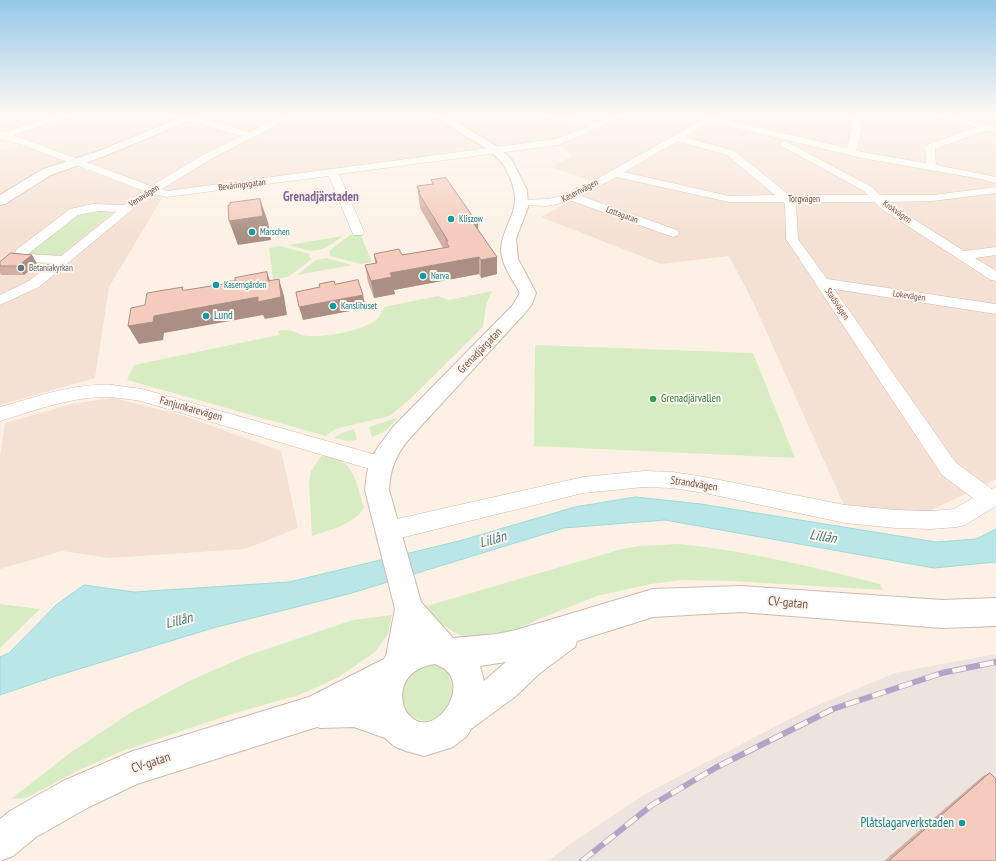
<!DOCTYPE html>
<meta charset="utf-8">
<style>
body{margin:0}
canvas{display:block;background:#fdf1e5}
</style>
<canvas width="996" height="861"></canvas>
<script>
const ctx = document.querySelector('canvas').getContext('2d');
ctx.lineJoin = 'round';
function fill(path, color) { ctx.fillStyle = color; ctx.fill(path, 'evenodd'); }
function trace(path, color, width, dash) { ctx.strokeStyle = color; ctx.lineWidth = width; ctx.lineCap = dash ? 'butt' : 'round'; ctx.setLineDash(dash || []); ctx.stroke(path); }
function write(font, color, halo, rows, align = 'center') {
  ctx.font = font + ' "PT Sans Narrow",sans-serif'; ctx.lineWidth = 4; ctx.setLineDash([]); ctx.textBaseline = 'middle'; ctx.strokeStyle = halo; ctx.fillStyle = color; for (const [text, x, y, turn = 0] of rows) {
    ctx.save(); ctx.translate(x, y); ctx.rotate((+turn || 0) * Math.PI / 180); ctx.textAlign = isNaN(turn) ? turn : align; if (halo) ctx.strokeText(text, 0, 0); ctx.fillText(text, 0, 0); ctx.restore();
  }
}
fill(new Path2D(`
 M0 115H615L558 141 176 191 151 188 99 166 31 142 12 131 0 134Z
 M625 115H996V479L917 517 847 512 753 302 729 256 661 264 541 217 601 184 551 167 572 156 557 143Z
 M22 144 95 174 162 198 109 287 95 378 0 405V151Z
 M113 398 185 416 281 451 298 528 245 549 109 558 62 551 0 569V456L5 423 72 404Z`), '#f5e1d3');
fill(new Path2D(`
 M996 654V861H548L572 843 647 793 811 708 895 673Z`), '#ede4df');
fill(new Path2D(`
 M84 209H116L59 256 29 254 28 250Z
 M360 233 372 262 361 264 330 256V254L329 251 350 235Z
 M343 236C318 254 317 253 288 245Z
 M280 246 310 254 309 257 312 259 288 277 273 279 269 248Z
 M326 258 353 265 297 275 316 260Z
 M492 291 486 305 483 327 409 400 390 416 335 429 326 436 127 380 134 365 279 335 278 331C295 327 295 336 310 336 327 337 362 331 376 320 380 317 382 312 384 307L438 296 449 300Z
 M535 345 753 353 795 458 534 446Z
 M396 418 397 419 384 432 372 437 369 427Z
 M354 429 357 440 349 441 333 438 342 433Z
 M322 455C328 456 335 457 340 460 356 469 358 491 364 507 356 524 329 530 312 536L309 483 311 471Z
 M679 544C747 551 814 567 880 584L883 590 730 581 682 580 651 584 597 596 539 619 505 635 479 639 461 636 441 624 423 607 622 549 639 546Z
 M0 604 40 609 0 648Z
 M392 615 388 634 375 652 339 677 299 695 235 713 122 751 77 771 26 798 11 799 70 753 130 713 189 681 246 656 353 620Z
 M430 663C479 673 441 743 408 713 396 702 401 679 413 669 417 666 425 665 430 663Z`), '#d8ecc3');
const water = new Path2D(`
 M636 497 701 504 936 542 976 539 996 529V562L934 568 665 520 564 528 352 593 213 628 53 677 0 695V657L9 653 56 605 84 585 134 592 289 582 459 541 575 507Z`);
fill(water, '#b9e7e8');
trace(water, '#9ed8da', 1);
const minor = new Path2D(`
 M58 115H69L68 117 13 135 151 186 201 156 242 136 176 117 175 115H187L249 132 283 115H292L277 125 209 160 162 189 167 191 556 139 589 126 545 118 542 117 541 115H557L598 122 617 115H627L558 145 339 174 364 232 362 235H354L352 232 329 176 167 197 154 194 145 199 39 287 0 305V295L29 281 51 263 24 262 19 261 14 256 16 250 70 209 93 204 124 205 144 191 20 144 0 139V131L4 132ZM99 211 116 212 61 256 28 254 78 215Z
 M711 115H721L717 118 847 148 852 127 850 115H858L862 127 856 151 926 163 925 147 927 145 976 127 940 117 939 115C958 115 977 126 996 125V131L981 132 935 149 936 165 996 177V183L981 179 862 158 711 122 684 137 735 151 789 195H868L864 191 782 146 780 144 782 142 785 141 872 187 880 195H933L996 187V193L933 201 887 202 964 251 996 247V255L975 258 996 271V281L991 280 883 210 874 202H796L798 239 827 279 996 304V314L834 289 956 463 992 489 996 487V506L965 525 957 527 931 529 896 528 845 523 705 493 672 488 644 487 583 493 388 541 380 538 377 531 380 524 388 521 583 477 644 471 672 472 705 477 845 505 896 510 931 511 954 509 973 498 942 475 786 239 785 204 783 202H729L616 177 581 196 677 230 679 233 677 236 673 237 572 201 547 206 517 205 515 203 517 201 521 200 547 199 568 195ZM677 141 727 155 775 195 729 196 624 172Z
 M112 385 142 389 380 456 387 459 390 464 387 469 380 472 141 401C128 399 115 397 102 397 67 398 33 411 0 421V407C36 397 74 383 112 385Z`);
const tertiary = new Path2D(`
 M187 115H200L199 117 107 155 51 175 5 204 0 205V195L43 169 99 151Z
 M434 115H445L498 147 512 160 527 190 528 207 516 239 518 259 536 293 532 304 524 314 409 439C396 455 390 469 389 490L421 602 453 638 497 634 516 630 653 589 741 586 942 600 996 598V626L942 628 741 612 653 617 577 641 575 647 540 673 516 696 471 729 467 736 453 747 424 756 406 751 394 746 385 738 354 727 320 728 317 727 137 784 89 807 36 837 13 856 0 861V819L10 811 63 781 121 756 133 751 309 697 384 659 386 656 395 609 365 490 367 473 371 459 378 447 393 427 512 306 520 293C513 280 502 266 501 251 501 235 510 223 514 208 518 193 510 174 501 162 490 147 462 135 446 124 442 121 437 119 434 115ZM506 662 484 681 480 666ZM435 664C438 666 443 667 446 670 469 691 434 738 411 717 408 714 405 711 404 707 397 683 412 667 435 664Z`);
trace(minor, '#d1b9ad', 1);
trace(tertiary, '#d1b9ad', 2);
fill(minor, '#fff');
fill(tertiary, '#fff');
const rail = new Path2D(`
 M582 861 652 805 717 767 833 709 942 673 996 662`);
trace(rail, '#b2a3c8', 6);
trace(rail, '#fff5ec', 4.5, [14]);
fill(new Path2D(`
 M431 180 478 229 497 274 481 278 479 274 394 290 395 294 374 298 368 282 365 265 375 263 374 254 402 255 443 248 420 208 417 186 432 184Z
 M32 255 37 264 24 275H1L0 273V262Z
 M990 773 996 861H884L983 776Z`), '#d2afa2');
fill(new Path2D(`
 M260 199 268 222 271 240 238 245 229 221Z
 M474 224H478V240Z
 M32 255 37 264 24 275 18 266Z
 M479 257V274L394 290 395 294 374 298 371 281 390 273Z
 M497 257V274L481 278V260Z
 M267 272 273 290 268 281Z
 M279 279 284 296 287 315 265 319 263 315 164 333 163 340 139 344 128 326 154 316Z
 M363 295 366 308 303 320 299 307Z`), '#ab8e84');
const building = new Path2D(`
 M446 178 478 224H474L497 257 481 260 479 257 390 273 392 277 371 281 365 265 377 263 374 254 399 249 402 255 449 247 446 241H448L418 192H420L417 186 434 184 431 180Z
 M260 199 263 216 229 221 228 205H230V203Z
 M11 253 32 255 18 266H0V262Z
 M267 272 268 281 279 279 281 297 258 302V297L154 316 153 322 128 326 131 308 145 305 147 293 183 287 182 290H186L230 283V281H235V278Z
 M358 280 363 295 299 307 296 292 320 287 319 284 334 281 335 284Z
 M990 773 996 779V861H889Z`);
fill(building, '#f4cbbc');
trace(building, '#ab8e84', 1);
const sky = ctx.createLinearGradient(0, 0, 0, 235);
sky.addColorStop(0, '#95c8e8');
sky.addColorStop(0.49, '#fef9f3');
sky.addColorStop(1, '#fef9f300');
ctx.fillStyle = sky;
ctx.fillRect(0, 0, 996, 235);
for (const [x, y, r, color] of [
 [451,219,4,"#0f9aa8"],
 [252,232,4,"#0f9aa8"],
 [21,268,4,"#6b7280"],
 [423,276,4,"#0f9aa8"],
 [216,285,4,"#0f9aa8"],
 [333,306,4,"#0f9aa8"],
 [206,316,4,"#0f9aa8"],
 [653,399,4,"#2e9e5b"],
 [962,823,4,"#0f9aa8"]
]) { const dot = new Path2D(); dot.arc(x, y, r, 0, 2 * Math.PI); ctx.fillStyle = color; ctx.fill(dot); trace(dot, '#fff5ec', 1.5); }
write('9px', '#775449', '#fff5ec', [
 ["Beväringsgatan",242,185,-7],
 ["Kasernvägen",580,191,-27],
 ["Venavägen",144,196,-33],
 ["Torgvägen",804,199],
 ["Krokvägen",897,212,35],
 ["Lottagatan",622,215,20],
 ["Lokevägen",909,296,8],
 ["Stadsvägen",837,304,56]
]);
write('9px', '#0d838f', '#fff5ec', [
 ["Kliszow",459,219],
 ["Marschen",260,232],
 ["Narva",431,276],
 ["Kaserngården",224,285],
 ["Kanslihuset",341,306]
], 'left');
write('9px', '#5b616d', '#fff5ec', [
 ["Betaniakyrkan",29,268]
], 'left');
write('11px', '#0d838f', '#fff5ec', [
 ["Lund",214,316]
], 'left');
write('11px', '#775449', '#fff5ec', [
 ["Grenadjärgatan",480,351,-46],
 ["Fanjunkarevägen",191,409,16],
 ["Strandvägen",694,484,9]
]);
write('11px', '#27864d', '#fff5ec', [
 ["Grenadjärvallen",661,399]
], 'left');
write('bold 13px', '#82649b', '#fff5ec', [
 ["Grenadjärstaden",321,197]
]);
write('13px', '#775449', '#fff5ec', [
 ["CV-gatan",788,603,5],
 ["CV-gatan",151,763,-18]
]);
write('13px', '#0d838f', '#fff5ec', [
 ["Plåtslagarverkstaden",954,823]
], 'right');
write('italic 14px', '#3c7b7d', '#fff5ec', [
 ["Lillån",823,537,9],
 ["Lillån",493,540,-16],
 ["Lillån",179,621,-14]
]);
</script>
